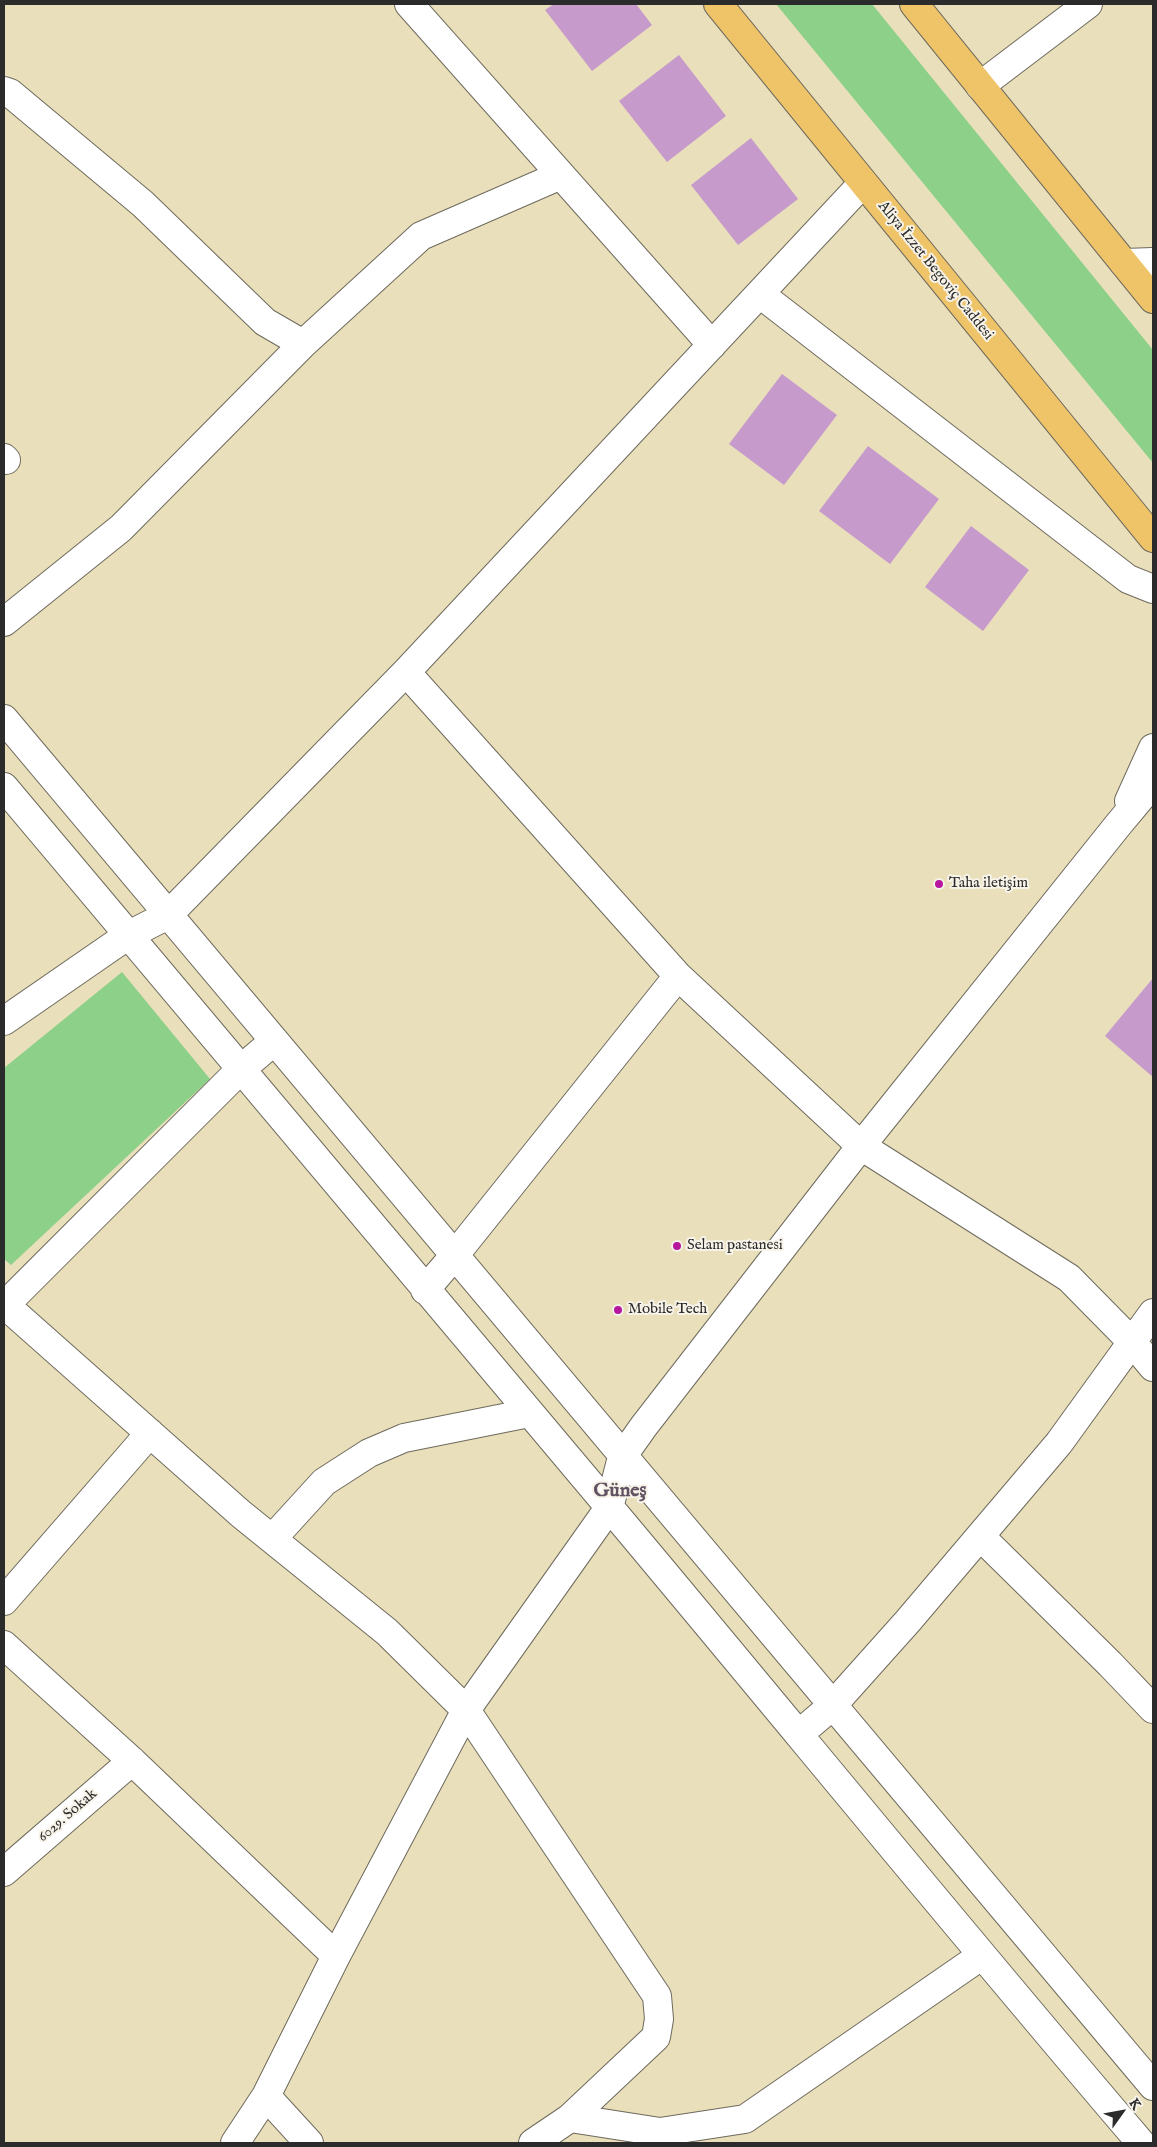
<!DOCTYPE html>
<meta charset="utf-8">
<style>
body{margin:0}
#map{position:relative;width:1157px;height:2147px;overflow:hidden;background:#e9dfbb;font-family:"IM FELL English",serif}
canvas{display:block}
.frame{position:absolute;inset:0;border:5px solid #2b2b2b;pointer-events:none}
.north{position:absolute;left:1097px;top:2087px;width:50px;height:50px;-webkit-text-stroke:4px #f7f3e8;paint-order:stroke;rotate:58deg;font-size:14px;font-weight:700;line-height:20px;text-align:center;color:#2b2b2b}
.north::after{content:'';display:block;margin:auto;width:18px;height:22px;background:#2b2b2b;clip-path:polygon(50% 0,100% 100%,50% 72%,0 100%)}
</style>
<div id="map">
<canvas width="1157" height="2147"></canvas>
<div class="frame"></div>
<div class="north">K</div>
</div>
<script>
const ctx = document.querySelector('canvas').getContext('2d');
ctx.lineJoin = 'round';
function fill(path, color) { ctx.fillStyle = color; ctx.fill(path, 'evenodd'); }
function trace(path, color, width, dash) { ctx.strokeStyle = color; ctx.lineWidth = width; ctx.lineCap = dash ? 'butt' : 'round'; ctx.setLineDash(dash || []); ctx.stroke(path); }
function write(font, color, halo, rows, align = 'center') {
  ctx.font = font + ' "IM FELL English",serif'; ctx.lineWidth = 4; ctx.setLineDash([]); ctx.textBaseline = 'middle'; ctx.strokeStyle = halo; ctx.fillStyle = color; for (const [text, x, y, turn = 0] of rows) {
    ctx.save(); ctx.translate(x, y); ctx.rotate((+turn || 0) * Math.PI / 180); ctx.textAlign = isNaN(turn) ? turn : align; if (halo) ctx.strokeText(text, 0, 0); ctx.fillText(text, 0, 0); ctx.restore();
  }
}
fill(new Path2D(`
 M776 4H872L1153 350V463Z
 M122 972 210 1079 11 1265 4 1259V1068Z`), '#8cd089');
fill(new Path2D(`
 M554 4H636L652 25 592 71 545 10Z
 M679 55 726 116 667 162 619 101Z
 M751 138 798 199 738 245 691 185Z
 M782 374 837 415 784 485 729 444Z
 M868 446 939 499 890 564 819 511Z
 M971 526 1029 570 983 631 925 587Z
 M1153 978V1077L1105 1036Z`), '#c69acb');
const minor = new Path2D(`
 M409 4 712 345
 M980 86 1088 4
 M4 91 10 93 143 204 265 322 303 344
 M1124 263 1153 262
 M760 294 1128 579 1153 589
 M4 458 6 460
 M4 622 121 528 303 344 421 236 561 175
 M406 672 678 976 861 1146 1069 1278 1132 1342 1153 1367
 M4 719 1153 2086
 M4 787C205 1029 408 1269 611 1509 788 1720 962 1934 1141 2143
 M1129 801 1153 748
 M4 1021 127 936 168 915 406 672 863 183
 M425 1290 454 1256 678 976
 M4 1304 241 1514 387 1632 466 1710 657 1996 659 2019 656 2037 570 2118 533 2143
 M4 1306 239 1071 274 1041
 M980 1536 1110 1664 1153 1709
 M272 1539 324 1482 369 1453 404 1438 529 1413
 M4 1601 150 1433
 M4 1645 132 1761 336 1956
 M799 1734 832 1706 908 1621 1059 1443 1153 1313
 M4 1872 132 1761
 M266 2096 309 2143
 M570 2118 660 2132 745 2119 981 1956
 M235 2143 266 2096 336 1956 466 1710 609 1508 622 1457 644 1426 861 1146 1118 825 1153 783`);
const major = new Path2D(`
 M718 4 1153 538
 M914 4 1153 299`);
trace(minor, '#6e6a5d', 30);
trace(major, '#6e6a5d', 30);
trace(minor, '#fff', 28);
trace(major, '#efc469', 28);
for (const [x, y, r, color] of [
 [939,884,5,"#b5179e"],
 [677,1246,5,"#b5179e"],
 [618,1310,5,"#b5179e"]
]) { const dot = new Path2D(); dot.arc(x, y, r, 0, 2 * Math.PI); ctx.fillStyle = color; ctx.fill(dot); trace(dot, '#f7f3e8', 2); }
write('15px', '#2b2b2b', '#f7f3e8', [
 ["Aliya İzzet Begoviç Caddesi",935,271,51],
 ["6029. Sokak",68,1816,-41]
]);
write('15px', '#2b2b2b', '#f7f3e8', [
 ["Taha iletişim",949,884],
 ["Selam pastanesi",687,1246],
 ["Mobile Tech",628,1310]
], 'left');
write('bold 20px', '#615263', '#f7f3e8', [
 ["Güneş",620,1492]
]);
</script>
